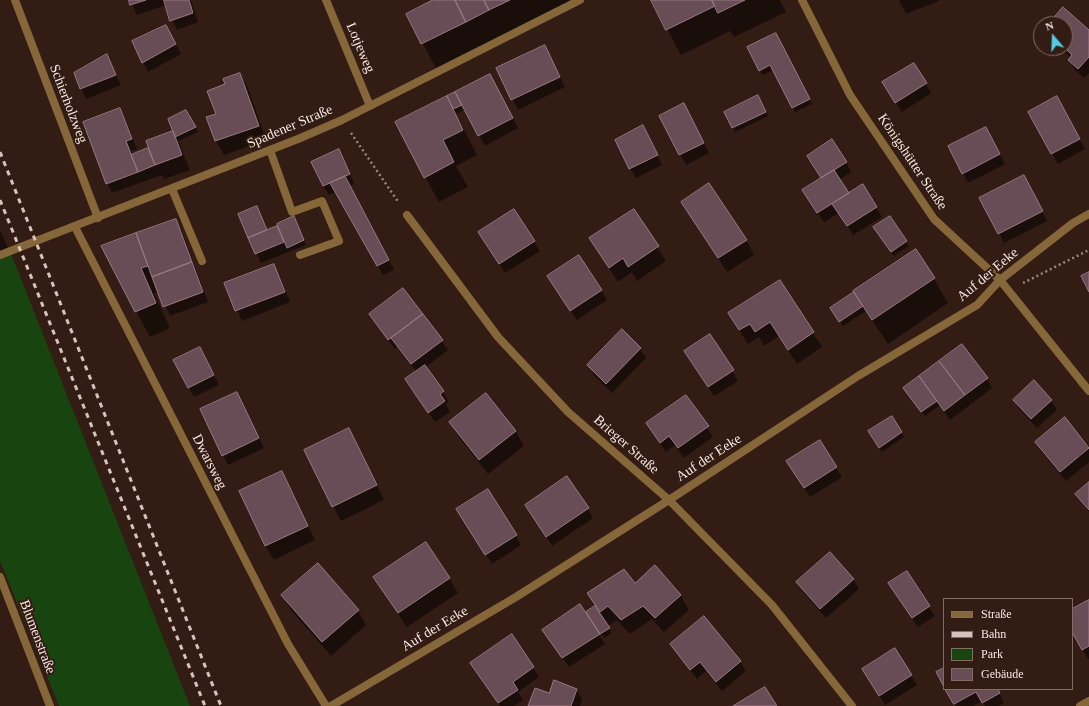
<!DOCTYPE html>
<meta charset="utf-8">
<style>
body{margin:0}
#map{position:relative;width:1089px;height:706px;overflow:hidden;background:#321c13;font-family:Georgia,serif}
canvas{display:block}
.legend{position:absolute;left:943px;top:598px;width:130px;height:92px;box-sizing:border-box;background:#321c13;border:1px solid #816d65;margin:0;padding:5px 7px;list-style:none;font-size:12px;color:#f7e7e1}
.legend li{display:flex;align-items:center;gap:8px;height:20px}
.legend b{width:20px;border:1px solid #816d65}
.north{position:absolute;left:1033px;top:16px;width:40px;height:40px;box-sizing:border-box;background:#321c13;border:1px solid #816d65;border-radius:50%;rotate:341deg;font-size:11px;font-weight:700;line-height:16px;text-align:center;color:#f7e7e1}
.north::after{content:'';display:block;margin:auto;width:14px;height:18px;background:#55cadf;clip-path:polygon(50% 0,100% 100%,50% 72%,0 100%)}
</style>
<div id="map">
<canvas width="1089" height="706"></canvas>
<ul class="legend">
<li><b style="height:5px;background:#86673a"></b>Straße</li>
<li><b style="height:5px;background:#d5c4be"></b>Bahn</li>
<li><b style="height:11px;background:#18440f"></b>Park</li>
<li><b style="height:11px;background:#684d56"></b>Gebäude</li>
</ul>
<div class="north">N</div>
</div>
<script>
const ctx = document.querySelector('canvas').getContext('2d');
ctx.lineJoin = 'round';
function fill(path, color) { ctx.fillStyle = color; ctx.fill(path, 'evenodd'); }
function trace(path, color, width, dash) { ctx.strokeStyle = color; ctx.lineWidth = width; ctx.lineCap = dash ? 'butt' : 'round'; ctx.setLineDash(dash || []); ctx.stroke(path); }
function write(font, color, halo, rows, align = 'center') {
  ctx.font = font + ' Georgia,serif'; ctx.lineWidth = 4; ctx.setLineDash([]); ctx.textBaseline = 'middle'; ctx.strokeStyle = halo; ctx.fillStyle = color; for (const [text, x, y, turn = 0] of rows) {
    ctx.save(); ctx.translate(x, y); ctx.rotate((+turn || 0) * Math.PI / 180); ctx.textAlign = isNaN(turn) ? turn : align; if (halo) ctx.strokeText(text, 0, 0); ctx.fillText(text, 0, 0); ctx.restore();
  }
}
fill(new Path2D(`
 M10 251 190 706H59L0 561V255Z`), '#18440f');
fill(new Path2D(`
 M130 0H191L198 22 177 30 166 5 137 15Z
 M435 0H575L436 68 407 14Z
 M652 0H780L786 12 734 37 730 31 681 55Z
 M899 0H939V1L906 14Z
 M1063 9 1089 31V73L1084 78 1075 70 1069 60 1071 58 1060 48H1065V24H1050Z
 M172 36 181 54 148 72 143 62Z
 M778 39 812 104 795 112 773 70 763 75 760 70Z
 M106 55 121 85 86 99 75 73Z
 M550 56 565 87 518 110 498 69Z
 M914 64 931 93 902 112 889 92Z
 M240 74 248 88 266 140 224 155 216 141 208 118 217 115 226 85Z
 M495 85 518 128 485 146 465 109 456 114 477 155 456 166 468 187 439 202 425 177 455 93Z
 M760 101 768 116 735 132 725 112Z
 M1062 107 1085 149 1058 164 1029 112Z
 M120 109 137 149 131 151 133 155 151 153 174 131 186 111 198 132 178 141 190 170 164 179 162 175 112 193 107 183Z
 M689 114 709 153 686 165 661 117Z
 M648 136 662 165 636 178 630 168Z
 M991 138 1005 164 968 183 963 173Z
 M344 160 354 184 350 186 394 270 383 275 336 192 329 195 323 186Z
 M846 162 851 172 839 180 848 195 862 185 882 217 853 235 839 213 824 222 809 200 822 179 814 166Z
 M1029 186 1047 221 1004 243 999 233Z
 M682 202 746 240 754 255 727 272Z
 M514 210 540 251 505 273 485 242Z
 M633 210 666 261 637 281 632 272 618 282 599 253Z
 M259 212 267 231 277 227 280 231 296 222 306 245 261 263 240 215Z
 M176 220 181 229 208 302 170 316 159 292 154 293 170 328 150 337 102 247Z
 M0 230 8 248 0 251Z
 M877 232 906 242 909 246 894 256Z
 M274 265 290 302 242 321 226 284Z
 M934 279 948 303 888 344 866 311 843 326 834 313Z
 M780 282 822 347 797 364 779 336 764 346 759 337 748 344 738 328Z
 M554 286 601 290 607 300 577 320Z
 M403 289 448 350 426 367 449 402 446 404 450 412 435 422 406 380 417 372 397 347 395 349 370 314Z
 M622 331 640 349 646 358 612 393 594 375 589 365Z
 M710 336 738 381 714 396 691 361Z
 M200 348 219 385 194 397 175 360Z
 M987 379 992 388 950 420 940 405 925 416 907 393Z
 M486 395 516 432 524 446 488 474 459 437 451 423Z
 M686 396 713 437 684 458 675 445 666 452 647 424Z
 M1014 400H1051L1057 410 1037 428 1020 410Z
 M242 403 264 448 228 465 223 455Z
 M891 417 904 437 882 452 869 432Z
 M1065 418 1089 447V462L1066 481 1042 452 1036 443Z
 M357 444 384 500 341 521 333 506Z
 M836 467 842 477 810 497 793 471Z
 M281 472 315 540 274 560 265 546Z
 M1089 483V512L1077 494Z
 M526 505 588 509 593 518 552 546Z
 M516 536 521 545 492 564 486 555Z
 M318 565 358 611 366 625 331 656 291 610 282 595Z
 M655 566 681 596 689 610 664 632 652 619 630 634 617 620 608 626 612 633 602 639 605 644 569 667 549 640 596 606 589 593 635 585ZM587 616H590L604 638 602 639Z
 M906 572 935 616 918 627 895 593Z
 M449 578 458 593 407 627 383 591Z
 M853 579 859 589 826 618 803 592 797 583Z
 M1089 601V659H1088L1072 630V610Z
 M704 618 740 662 746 671 722 691 706 671 697 679 671 644Z
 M512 635 539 677 518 692 523 700 514 706H500L477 673Z
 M895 649 917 685 885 705 869 679Z
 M554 681 577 690 582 700 580 706H529L549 695Z
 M946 689H997L1004 703 999 706H985L982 701 973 706H956Z`), '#0007');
const building = new Path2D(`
 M129 0H146L130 5Z
 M164 0H189L193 13 170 21Z
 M433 0H455L466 22 421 44 406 14Z
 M455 0H484L489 10 466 22Z
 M484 0H510L489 10Z
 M651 0H712L715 6 666 30Z
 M712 0H745L718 13Z
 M1063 7 1089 30V57L1078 69 1068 60 1072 55 1065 48V24H1049Z
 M166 25 176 44 142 63 132 41Z
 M776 33 810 99 792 108 770 65 759 71 747 47Z
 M545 45 560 77 511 100 496 68Z
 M107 54 116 75 80 89 74 73Z
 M914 63 927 83 895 103 882 82Z
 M240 73 259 126 215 141 206 117 216 114 207 91 225 84 223 79Z
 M490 74 513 118 478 136 455 92Z
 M455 92 462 105 453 109 447 96Z
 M758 95 766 112 732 128 724 112Z
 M447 96 463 130 443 140 454 162 424 178 395 122Z
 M1057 96 1080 139 1051 154 1028 112Z
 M684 103 704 143 679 155 659 116Z
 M120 108 132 139 126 141 138 172 106 184 83 122Z
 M186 110 196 127 175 137 168 119Z
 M643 125 658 155 629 169 615 140Z
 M986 127 1000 154 962 174 948 146Z
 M173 131 182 155 155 165 146 141Z
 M832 139 847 162 821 178 807 156Z
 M148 148 155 165 138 172 131 155Z
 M339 149 350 174 323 186 311 162Z
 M834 170 849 193 817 213 802 190Z
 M1024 175 1043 211 998 234 979 198Z
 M345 176 389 260 377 266 330 183Z
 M709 183 747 240 718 258 681 202Z
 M863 184 877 207 847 226 832 204Z
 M257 206 267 230 248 238 238 214Z
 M514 209 535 241 499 264 478 232Z
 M634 209 659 246 628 267 623 258 609 268 589 238Z
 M294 216 304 240 287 248 277 224Z
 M890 216 907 241 891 252 873 227Z
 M176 219 192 262 152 277 136 233Z
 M277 226 284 242 255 254 248 238Z
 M136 233 148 266 141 268 156 303 135 312 101 246Z
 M916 249 935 278 872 320 853 291Z
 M579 255 602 290 570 311 547 276Z
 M192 262 203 292 163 307 152 277Z
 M274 264 285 292 235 311 224 283Z
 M1089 272V292L1081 276Z
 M780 280 814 332 788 350 770 322 755 332 750 324 739 330 728 313Z
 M403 288 423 314 388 340 369 314Z
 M854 292 863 306 839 322 830 308Z
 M423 314 443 340 411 364 391 338Z
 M622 329 641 348 606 384 587 365Z
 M710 334 734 370 708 387 684 351Z
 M962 344 988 378 965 395 939 361Z
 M200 347 214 375 188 388 173 360Z
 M939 361 965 395 944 411 919 376Z
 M425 365 444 391 440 394 445 401 428 413 405 379Z
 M919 376 937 401 921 412 903 388Z
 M1034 380 1052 400 1031 419 1013 400Z
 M237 392 259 438 222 456 200 409Z
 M486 393 516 431 479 460 449 422Z
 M686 395 709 426 678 448 669 436 660 443 646 423Z
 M892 416 902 432 879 448 868 431Z
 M1065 417 1089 448 1060 472 1035 442Z
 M349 428 377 485 332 507 304 450Z
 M820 440 837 467 804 488 786 461Z
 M282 471 308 526 265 546 239 491Z
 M567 476 589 508 546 537 525 505Z
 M1089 482V510L1075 494Z
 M488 489 517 535 485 555 456 509Z
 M426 542 450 578 398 613 373 577Z
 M830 552 854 579 820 609 796 582Z
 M318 563 359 610 322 642 281 595Z
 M655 565 681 595 655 618 643 606 621 620 608 606 600 612 587 593 624 569 635 583Z
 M907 571 930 606 912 618 888 583Z
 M1089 600V646L1082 650 1072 632V609Z
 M580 604 600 634 562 658 542 630Z
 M595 606 610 628 600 634 586 612Z
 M704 616 741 661 716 682 700 662 690 670 670 644Z
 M512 634 534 667 513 682 518 690 498 703 470 663Z
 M895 648 912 675 879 696 862 669Z
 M944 668V687L936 672Z
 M554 680 577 689 571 706H528L535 688 549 693Z
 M765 687 777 706H733Z
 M945 689H998L1000 693 982 703 976 692 954 704Z`);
fill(building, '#684d56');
trace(building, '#967983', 1);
trace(new Path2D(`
 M351 133 399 203
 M1023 283 1089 250`), '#9b8881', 2.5, [2, 3]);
trace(new Path2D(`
 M270 150 292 212 322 201 339 241 300 255
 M172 189 202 261`), '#86673a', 8);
trace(new Path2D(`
 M15 0 98 218
 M802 0 850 95 934 219 1000 280 1089 391
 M407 215 498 337 568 412 669 500 772 605 852 706
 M75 227 288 644 326 706
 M331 706 516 597 669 500 858 376 977 305 1000 280 1073 223 1089 214
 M1080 706 1089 701`), '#86673a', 8);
trace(new Path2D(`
 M326 0 370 106
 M0 255 298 139 342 120 580 0
 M0 577 50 706`), '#86673a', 8);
trace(new Path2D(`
 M0 152 221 706
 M0 200 205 706`), '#d5c4be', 3, [5, 5]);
write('14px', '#f7e7e1', '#321c13', [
 ["Lotjeweg",360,48,67],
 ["Schierholzweg",68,104,69],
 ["Spadener Straße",290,127,-23],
 ["Königshütter Straße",912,162,56],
 ["Auf der Eeke",988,275,-40],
 ["Brieger Straße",626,445,41],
 ["Auf der Eeke",709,458,-33],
 ["Dwarsweg",209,462,63],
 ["Auf der Eeke",435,629,-31],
 ["Blumenstraße",37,637,69]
]);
</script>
